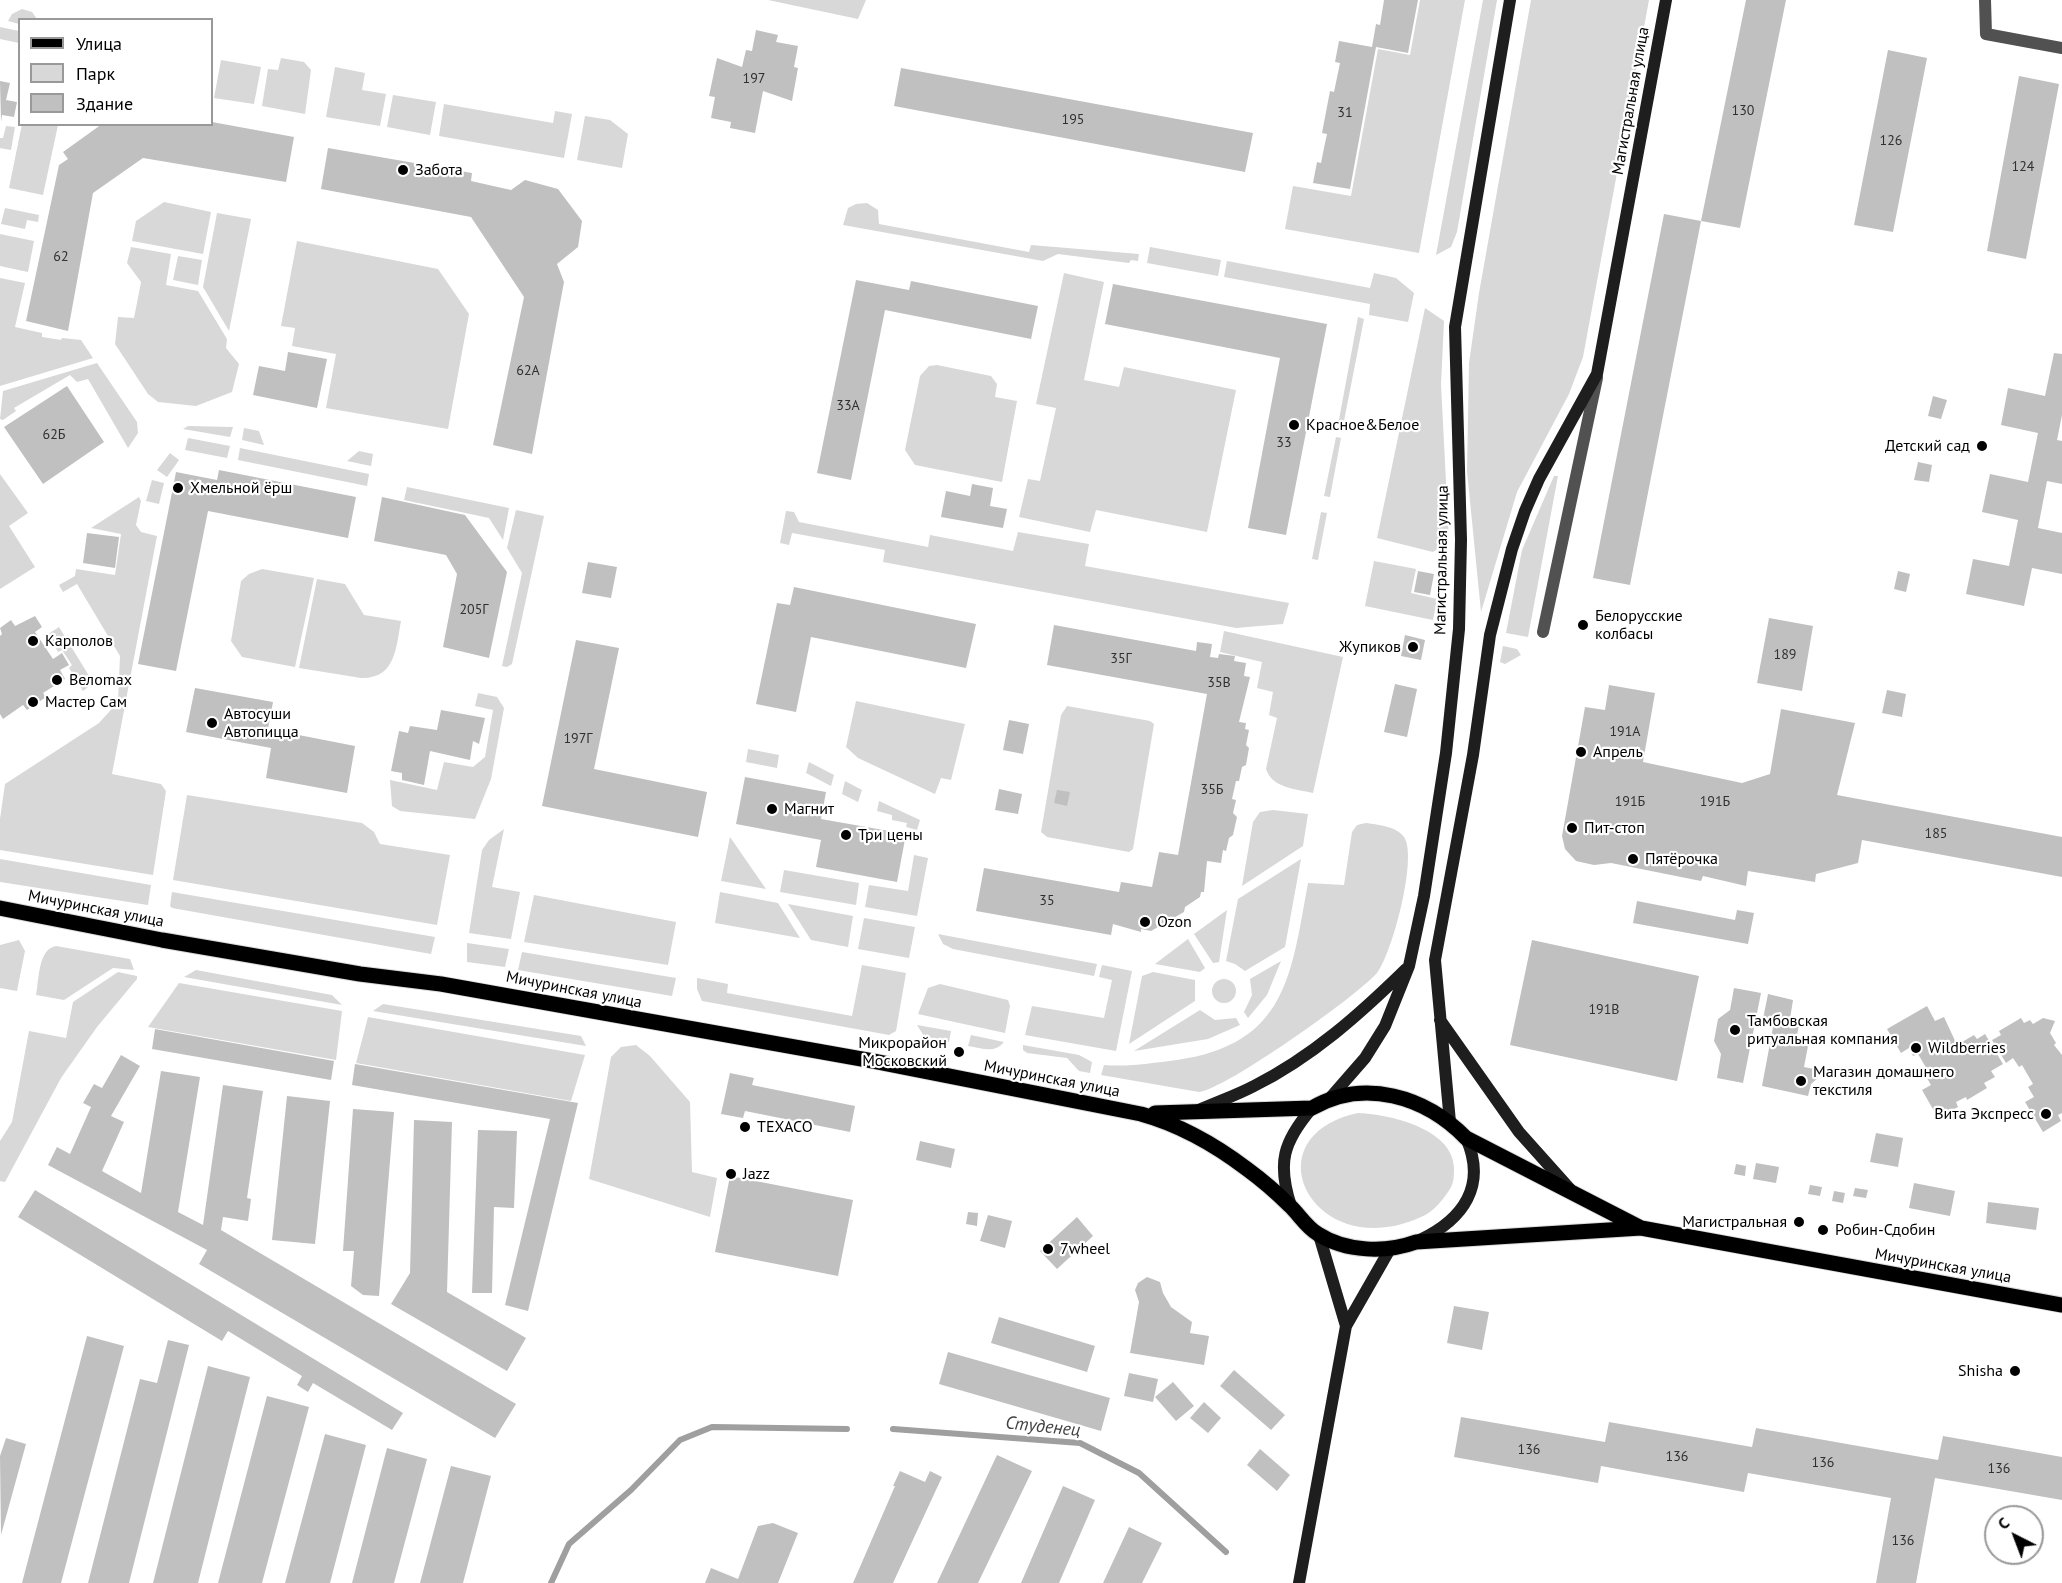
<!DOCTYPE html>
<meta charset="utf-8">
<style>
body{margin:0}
#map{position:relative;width:2062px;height:1583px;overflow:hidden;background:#fff;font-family:"PT Sans",sans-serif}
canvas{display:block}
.legend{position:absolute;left:18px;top:18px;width:195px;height:108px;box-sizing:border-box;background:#fff;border:2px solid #999;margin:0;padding:8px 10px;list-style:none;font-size:18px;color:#000}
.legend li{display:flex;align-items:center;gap:12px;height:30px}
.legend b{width:30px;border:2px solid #999}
.north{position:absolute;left:1984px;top:1505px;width:60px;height:60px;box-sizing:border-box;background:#fff;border:2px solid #999;border-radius:50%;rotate:318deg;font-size:16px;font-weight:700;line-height:24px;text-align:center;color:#000}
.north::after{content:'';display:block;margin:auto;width:21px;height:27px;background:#000;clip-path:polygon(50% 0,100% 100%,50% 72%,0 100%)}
</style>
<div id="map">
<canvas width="2062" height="1583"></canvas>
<ul class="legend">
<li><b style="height:8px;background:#000"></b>Улица</li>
<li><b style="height:16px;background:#d8d8d8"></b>Парк</li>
<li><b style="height:16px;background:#c0c0c0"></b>Здание</li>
</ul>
<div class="north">С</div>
</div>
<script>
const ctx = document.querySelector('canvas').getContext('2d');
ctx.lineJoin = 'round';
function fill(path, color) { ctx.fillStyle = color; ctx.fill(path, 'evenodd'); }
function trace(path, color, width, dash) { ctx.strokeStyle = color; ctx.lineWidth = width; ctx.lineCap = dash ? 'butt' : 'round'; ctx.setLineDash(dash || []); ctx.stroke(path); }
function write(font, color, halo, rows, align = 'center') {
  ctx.font = font + ' "PT Sans",sans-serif'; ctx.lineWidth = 4.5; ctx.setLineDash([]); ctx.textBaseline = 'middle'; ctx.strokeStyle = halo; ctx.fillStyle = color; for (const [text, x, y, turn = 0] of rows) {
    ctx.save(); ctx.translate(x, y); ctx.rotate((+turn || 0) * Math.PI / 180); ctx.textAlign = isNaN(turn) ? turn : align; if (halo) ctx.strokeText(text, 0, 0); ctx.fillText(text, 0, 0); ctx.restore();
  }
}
fill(new Path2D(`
 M768 0H866L858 19Z
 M1420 0H1465L1419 253 1285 229 1293 186 1351 196 1378 49 1410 55Z
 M1483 0H1497L1457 232 1451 247 1436 255Z
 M1531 0H1649L1583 357 1569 394 1517 492 1481 612 1467 471 1469 363 1479 293Z
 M22 9 32 12 37 19 20 20 19 24 8 21 12 14Z
 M0 27 19 31V43L0 39Z
 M281 58 304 62 311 70 305 114 262 106 268 69 278 70Z
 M221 60 261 67 254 104 214 98Z
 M335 67 365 73 362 90 386 94 380 126 326 117Z
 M393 95 436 102 430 135 387 127Z
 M444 104 553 123 555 111 572 114 564 158 439 136Z
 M585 116 610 120 628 134 622 168 577 160Z
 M22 124 58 125 43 195 9 188Z
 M6 126 15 127 11 150 0 148V138H3Z
 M164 202 211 212 203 254 132 241 136 221Z
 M867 203 878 210 879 224 1029 252 1031 245 1139 254 1138 261 1131 260 1129 263 1058 254 1043 261 843 225 848 208 856 204Z
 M5 208 39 215 38 222 27 220 25 229 1 224Z
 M217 213 251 219 229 331 203 287Z
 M0 234 34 241 28 272 0 266Z
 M297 241 438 269 469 314 448 429 326 408 336 354 292 346 295 328 281 326Z
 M131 247 171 254 166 285 198 291 227 339 226 348 239 364 232 392 196 406 158 402 148 394 115 344 118 317 134 318 141 282 127 263Z
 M1150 247 1221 260 1218 276 1147 263Z
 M178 256 202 260 198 285 173 280Z
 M1227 261 1370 288 1374 273 1396 278 1414 293 1408 322 1369 315 1370 304 1224 277Z
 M1064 273 1104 282 1084 380 1119 387 1124 367 1236 390 1207 532 1096 510 1090 532 1019 517 1028 479 1040 481 1056 408 1036 404Z
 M0 278 25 283 15 327 42 333V337L61 340 62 338 81 340 93 358 0 386Z
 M1425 308 1444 321 1441 384 1449 541 1433 552 1377 538Z
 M1358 317 1364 319 1343 426 1338 425Z
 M97 363 137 422 138 433 128 448 88 379 77 382 70 375 14 408 16 411 3 420 0 419 3 391Z
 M937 365 991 376 997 384 995 397 1017 401 1002 482 915 465 905 450 920 376 929 366Z
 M188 426 233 427 230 437 183 429Z
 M244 428 259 431 264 445 242 440Z
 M1336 437 1341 438 1330 497 1324 496Z
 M188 438 230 446 227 458 185 450Z
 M240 448 369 474 367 486 238 460Z
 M359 451 373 454 371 466 347 461Z
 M170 453 179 460 167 477 157 470Z
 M0 474 28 513 9 526 35 567 0 589Z
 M1554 476H1558L1528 637 1506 633 1522 550Z
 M152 480 164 483 159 504 146 501Z
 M407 487 509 508 503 540 489 518 404 500Z
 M139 497 141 501 136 525 141 532 157 536 112 774 161 784 166 791 153 875 0 850V819L5 784 99 723 118 702 120 656 77 584 63 592 59 585 75 576 76 569 115 575 121 534 91 528Z
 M516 510 544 516 512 664 507 667 502 666 522 573 507 548Z
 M786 511 794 512 799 522 928 547 930 535 1013 551 1018 532 1089 544 1085 566 1289 603 1283 624 1236 628 883 562 885 550 792 533 789 545 780 543Z
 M1321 512 1327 513 1318 560 1312 559Z
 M1374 561 1416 569 1411 593 1437 599 1433 620 1365 606Z
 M262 569 314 578 295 667 242 657 231 641 241 581 249 574Z
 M317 579 345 584 364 615 401 621C396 647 396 679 361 678L299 668Z
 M59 627 91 679 88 687 83 691 69 668 72 665 62 650 58 652 48 634Z
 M1224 631 1343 657 1313 793C1296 789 1272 788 1266 769L1277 718 1269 715 1273 692 1257 688 1262 662 1220 652Z
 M1503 646 1517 649 1521 655 1505 664 1500 662Z
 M478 693 497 697 504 708 491 779 475 819 400 811 392 806 390 780 437 790 444 762 473 767 485 757 493 710 475 706Z
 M856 701 965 724 951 780 941 778 935 794 858 758 846 747Z
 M1067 706 1150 721 1154 724 1133 849 1129 852 1047 837 1041 832 1061 715Z
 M748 749 779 755 777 768 746 762Z
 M809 762 834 775 831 786 806 773Z
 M845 781 862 790 858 802 842 794Z
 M187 795 362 823 374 832 380 844 450 855 437 925 173 880Z
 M879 801 920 820 917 830 906 827 907 823 892 820V815L877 811Z
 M1273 810 1308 814 1303 846 1242 886 1253 822 1260 812Z
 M1366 823C1379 825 1396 826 1404 837 1418 857 1392 954 1377 973 1357 996 1226 1089 1199 1092L1101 1075 1104 1065C1129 1067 1152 1063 1177 1060 1287 1044 1291 975 1308 883L1344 885 1352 832 1357 825Z
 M504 829 492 887 520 892 511 939 469 933 482 850 489 840Z
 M730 837 766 889 721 881Z
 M914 855 928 858 917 916 865 907 869 885 908 891Z
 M0 859 151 885 148 905 0 882Z
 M1301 859 1285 947 1245 971 1235 964 1226 961 1238 899Z
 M784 870 859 883 856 905 780 892Z
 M172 892 435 937 431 954 172 908 170 906Z
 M720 892 778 903 800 938 715 923Z
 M534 895 676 922 668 965 524 942Z
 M788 904 853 916 848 947 811 940Z
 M1227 910 1219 962 1213 963 1194 934Z
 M864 918 915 927 909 958 858 949Z
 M938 934 1097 964 1094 976 953 949 943 944Z
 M1188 939 1205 968 1200 972 1155 964Z
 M19 940 25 951 17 991 0 988V945Z
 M467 943 509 949 505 967 467 962Z
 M56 946 130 959 134 970 113 968 64 1000 36 995C39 980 38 949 56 946Z
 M522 952 676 978 672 996 518 970Z
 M1281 961 1267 995 1248 1018 1244 1012 1252 995 1250 979Z
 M862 965 906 973 896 1031 889 1035 702 1001 697 989V978L728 984 727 993 852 1016Z
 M1102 965 1132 971 1116 1051 1025 1035 1032 1006 1104 1018 1112 980 1099 977Z
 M196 970 332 995 342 1005 184 977Z
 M118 972 137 976V979L97 1027 61 1078 5 1182 0 1181V1141L12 1122 29 1031 66 1038 73 1002Z
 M1153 972 1195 980V1001L1129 1044 1142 976Z
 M1212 991a12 12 0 1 1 24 0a12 12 0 1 1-24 0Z
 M179 983 342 1011 336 1060 148 1027Z
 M940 984 1008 1000 1010 1006 1005 1033 918 1014 928 988Z
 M383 1004 581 1036 586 1046 373 1011Z
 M1200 1010 1215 1020 1236 1018 1240 1025 1208 1039 1134 1051Z
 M368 1017 585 1055 571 1101 356 1063Z
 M917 1025 951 1031 949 1042 924 1036Z
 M971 1035 1004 1042C994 1054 982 1048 968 1046Z
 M636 1045 650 1056 690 1102 692 1172 717 1178 710 1217 589 1179 611 1057 621 1047Z
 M1023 1045 1079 1055 1092 1062 1090 1073 1079 1071 1067 1058 1027 1053 1023 1050Z
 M1358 1113C1388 1114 1452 1128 1454 1167 1454 1177 1454 1184 1448 1192 1441 1202 1433 1212 1421 1217 1314 1266 1247 1137 1358 1113Z`), '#d8d8d8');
trace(new Path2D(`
 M893 1429 1080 1443 1139 1473 1226 1552
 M551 1583 569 1544 631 1490 680 1440 712 1427 847 1429`), '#9f9f9f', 6);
fill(new Path2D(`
 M1384 0H1418L1408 53 1376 47 1350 189 1313 183 1317 162 1321 163 1324 148 1327 134 1322 133 1330 91 1334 92 1340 63 1335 62 1339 41 1372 47 1376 24 1380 25Z
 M1746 0H1786L1740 228 1701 221 1630 585 1593 578 1664 214 1701 221Z
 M756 30 778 35 776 42 798 46 794 67 798 68 792 101 763 91 755 133 730 128 731 122 711 118 715 97 709 96 717 58 742 67 746 50 752 51Z
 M1888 50 1927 58 1893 232 1854 225Z
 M901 68 1253 133 1245 172 894 106Z
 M2019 76 2059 84 2026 259 1987 251Z
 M0 81 10 83 6 100 17 102 14 117 2 115 1 122Z
 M212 122 294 137 286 182 143 158 93 193 68 331 26 321 59 165 68 159 63 152 102 124H212Z
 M328 148 472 173 471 181 511 190 525 180 558 189 582 221 578 247 557 264 564 282 532 454 493 445 524 297 471 217 321 189Z
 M856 280 909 290 911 281 1038 306 1031 339 885 310 851 480 817 473Z
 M1113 284 1327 324 1286 535 1248 528 1280 358 1105 324Z
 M288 352 327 359 317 408 253 395 259 366 285 371Z
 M2054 353 2062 354V415L2057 440 2062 441V484L2047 481 2038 528 2062 533V574L2032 568 2024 606 1966 594 1973 559 2009 566 2018 520 1982 512 1990 474 2028 482 2038 433 2001 425 2008 388 2045 396Z
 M67 386 104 442 43 484 4 427Z
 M1933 396 1947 400 1941 419 1928 416Z
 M1918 462 1932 465 1929 482 1914 480Z
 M219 470 356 497 348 538 208 511 176 671 138 664 176 472 217 480Z
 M972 484 993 488 990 506 1007 509 1003 528 941 517 946 491 970 496Z
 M382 497 465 515 507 572 489 658 443 647 457 574 446 555 374 541Z
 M87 533 119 537 115 568 83 563Z
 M588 562 617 567 611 598 582 593Z
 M1418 571 1434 574 1430 595 1414 592Z
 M1898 571 1910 574 1906 592 1894 589Z
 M794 587 976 624 966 668 811 637 796 712 756 704 777 603 790 605Z
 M35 616 42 627 35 632 53 659 62 653 69 665 60 670 65 679 43 693 46 697 27 710 23 705 3 719 0 714V636L2 634 0 628 11 620 15 626Z
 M1769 618 1813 626 1802 691 1757 683Z
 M1054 625 1196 651 1197 642 1212 644 1210 657 1218 658 1219 654 1235 656 1234 661 1246 663 1244 676 1250 677 1239 722 1246 723 1245 729 1249 730 1246 745 1249 748 1246 765 1242 767 1239 781H1236L1232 799 1236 800 1233 813 1237 817 1233 835 1229 838 1226 851 1223 850 1221 863 1207 861 1204 892H1201L1200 897 1185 907 1184 912 1151 931 1141 929V932L1113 924 1111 935 976 911 984 868 1119 892 1121 882 1152 887 1159 852 1178 855 1207 694 1047 665Z
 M1405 635 1425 640 1421 660 1401 656Z
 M576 640 619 648 594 769 707 792 698 837 542 806Z
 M1395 684 1417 689 1407 737 1384 732Z
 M1609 685 1655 693 1643 762 1742 783 1770 774 1781 709 1855 723 1837 795 2062 837V877L1862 840 1858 863 1816 874 1815 882 1748 871 1746 886 1703 876 1701 881 1611 863 1594 865 1576 861 1565 849 1562 836 1585 707 1605 710Z
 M195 688 273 702 268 729 355 746 347 793 266 778 271 748 186 732Z
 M1887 690 1906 694 1902 717 1882 713Z
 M441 710 485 718 479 744 473 741 470 760 430 751 424 785 402 780V773L391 771 399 731 408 733 410 726 437 730Z
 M1009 720 1029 724 1023 754 1003 750Z
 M745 777 826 792 821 819 906 834 897 882 816 867 821 840 736 824Z
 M999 789 1022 794 1018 814 995 810Z
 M1057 790 1070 792 1067 806 1054 803Z
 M1637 901 1735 920 1737 910 1754 913 1748 944 1633 923Z
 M1532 940 1699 976 1677 1081 1510 1045Z
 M1734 988 1761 993 1743 1083 1717 1078 1721 1054 1714 1041 1718 1019 1730 1010Z
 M1768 994 1793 1000 1790 1019 1800 1021 1795 1044 1808 1046 1804 1067 1814 1069 1818 1078 1811 1084 1808 1096 1762 1086 1774 1022 1763 1019Z
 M1927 1006 1935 1021 1944 1017 1957 1045 1974 1035 1977 1039 1985 1034 2003 1064 1991 1071 1995 1077 1984 1083 1987 1088 1967 1100 1966 1097 1956 1102 1958 1107 1938 1118 1922 1090 1931 1085 1924 1073 1928 1071 1918 1054 1913 1056 1909 1048 1901 1053 1887 1029Z
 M2021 1018 2024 1023 2030 1020 2033 1024 2043 1018 2055 1021 2050 1033 2056 1043 2054 1045 2062 1055V1113L2058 1115 2061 1121 2043 1132 2025 1102 2034 1097 2028 1087 2033 1084 2022 1065 2019 1067 2013 1058 2006 1063 1992 1040 2001 1035 1999 1031Z
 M155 1029 334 1061 331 1080 152 1049Z
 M121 1055 140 1066 111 1116 124 1122 102 1171 141 1193 161 1071 200 1077 178 1212 203 1225 223 1085 263 1091 247 1198 251 1199 248 1221 223 1217 221 1230 516 1404 495 1438 199 1264 207 1250 48 1165 57 1147 70 1154 91 1107 83 1103 94 1084 102 1088Z
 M355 1064 578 1103 528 1311 505 1305 550 1119 352 1085Z
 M730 1073 754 1078 752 1085 855 1106 850 1132 745 1111 743 1118 721 1114Z
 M287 1096 330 1101 315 1244 272 1240Z
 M353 1109 394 1112 379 1296 363 1295 351 1286 354 1251H343Z
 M414 1120 452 1122 447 1292 526 1338 507 1371 391 1304 410 1273Z
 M478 1130 517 1131 514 1208 494 1207 492 1293H472Z
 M1876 1133 1903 1138 1898 1167 1870 1162Z
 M920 1141 955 1149 951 1168 916 1160Z
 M1756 1163 1779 1167 1776 1183 1753 1179Z
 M1736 1164 1746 1166 1745 1176 1734 1174Z
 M730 1176 853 1200 838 1276 715 1252Z
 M1914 1183 1955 1191 1950 1216 1909 1208Z
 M1810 1185 1822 1187 1820 1196 1808 1194Z
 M1855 1188 1868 1190 1866 1198 1853 1196Z
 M35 1190 403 1413 392 1430 313 1383 308 1392 297 1385 302 1376 228 1331 222 1341 18 1217Z
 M1834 1191 1845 1193 1843 1203 1832 1201Z
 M1988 1202 2039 1208 2036 1230 1986 1223Z
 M968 1212 978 1213 977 1226 966 1224Z
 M988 1215 1012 1221 1005 1248 980 1241Z
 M1077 1217 1093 1236 1057 1269 1040 1251Z
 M1147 1277 1160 1282 1163 1293 1171 1307 1192 1322 1190 1333 1209 1336 1204 1365 1130 1353 1139 1302 1135 1290 1138 1283Z
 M1454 1306 1489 1312 1482 1350 1447 1343Z
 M999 1317 1095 1346 1087 1372 991 1343Z
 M87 1336 124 1346 61 1583H22Z
 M168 1340 189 1345 129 1583H88L140 1379 157 1383Z
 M948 1352 1110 1398 1101 1431 939 1384Z
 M208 1366 250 1377 198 1583H153Z
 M1234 1370 1285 1415 1271 1430 1220 1386Z
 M1129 1373 1158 1379 1153 1402 1124 1396Z
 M1173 1382 1194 1406 1176 1421 1155 1397Z
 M267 1396 309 1407 262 1583H218Z
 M1204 1402 1221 1418 1208 1433 1190 1418Z
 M1461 1417 1605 1442 1609 1422 1752 1447 1756 1428 1938 1460 1943 1436 2062 1457V1500L1935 1478 1916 1583H1876L1891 1498 1748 1473 1744 1492 1601 1466 1598 1483 1454 1457Z
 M325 1434 366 1445 330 1583H285Z
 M6 1438 26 1444 1 1535 0 1456Z
 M387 1448 427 1459 394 1583H352Z
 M1260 1449 1290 1475 1277 1491 1247 1465Z
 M997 1455 1032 1471 978 1583H937Z
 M451 1466 491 1476 463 1583H420Z
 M900 1471 925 1482 930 1471 942 1477 893 1583H853L895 1486H893Z
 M1063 1486 1095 1500 1082 1530 1059 1583H1021Z
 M773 1523 798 1533 778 1583H705L711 1568 738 1579 758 1526Z
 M1129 1527 1162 1543 1142 1583H1103Z`), '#c0c0c0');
const primary = new Path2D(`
 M0 908 162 940 360 974 441 984 873 1061 1141 1114C1181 1125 1214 1144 1247 1169 1262 1180 1276 1192 1289 1205 1299 1214 1306 1227 1318 1234 1346 1252 1386 1253 1416 1242L1641 1228 2062 1305
 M1155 1113 1312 1108C1364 1078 1425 1096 1466 1138L1641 1228`);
trace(primary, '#dbdbdb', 17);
trace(new Path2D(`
 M1985 0 1986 34 2062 48
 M1543 632 1597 378`), '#515151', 12);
trace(new Path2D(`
 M1440 1020 1519 1132 1570 1189
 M1331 1097 1365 1058 1385 1026 1409 966 1424 896 1446 753 1459 629 1461 540 1455 327 1510 0
 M1199 1110C1217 1102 1237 1095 1254 1086 1312 1057 1360 1014 1406 969
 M1450 1122 1435 960 1473 755 1490 635 1512 549 1525 511 1539 479 1597 374 1666 0
 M1291 1206C1277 1163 1283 1142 1312 1108
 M1319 1235 1346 1326
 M1420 1240C1464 1219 1487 1185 1466 1138
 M1299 1583 1346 1326 1390 1249`), '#1e1e1e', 12);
trace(primary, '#000', 15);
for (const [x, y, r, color] of [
 [403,170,6,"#000"],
 [1294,425,6,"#000"],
 [1982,446,6,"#000"],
 [178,488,6,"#000"],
 [1583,625,6,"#000"],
 [33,641,6,"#000"],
 [1413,647,6,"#000"],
 [57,680,6,"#000"],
 [33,702,6,"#000"],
 [212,723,6,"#000"],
 [1581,752,6,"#000"],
 [772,809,6,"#000"],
 [1572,828,6,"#000"],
 [846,835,6,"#000"],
 [1633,859,6,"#000"],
 [1145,922,6,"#000"],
 [1735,1030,6,"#000"],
 [1916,1048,6,"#000"],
 [959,1052,6,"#000"],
 [1801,1081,6,"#000"],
 [2046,1114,6,"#000"],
 [745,1127,6,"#000"],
 [731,1174,6,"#000"],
 [1799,1222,6,"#000"],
 [1823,1230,6,"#000"],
 [1048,1249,6,"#000"],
 [2015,1371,6,"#000"]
]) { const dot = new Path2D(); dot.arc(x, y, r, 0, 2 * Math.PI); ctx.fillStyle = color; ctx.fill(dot); trace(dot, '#fff', 2); }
write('14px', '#303030', null, [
 ["197",754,79],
 ["130",1743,111],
 ["31",1345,113],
 ["195",1073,120],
 ["126",1891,141],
 ["124",2023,167],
 ["62",61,257],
 ["62А",528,371],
 ["33А",848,406],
 ["62Б",54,435],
 ["33",1284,443],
 ["205Г",474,610],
 ["189",1785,655],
 ["35Г",1121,659],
 ["35В",1219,683],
 ["191А",1625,732],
 ["197Г",578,739],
 ["35Б",1212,790],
 ["191Б",1630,802],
 ["191Б",1715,802],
 ["185",1936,834],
 ["35",1047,901],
 ["191В",1604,1010],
 ["136",1529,1450],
 ["136",1677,1457],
 ["136",1823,1463],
 ["136",1999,1469],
 ["136",1903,1541]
]);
write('16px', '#000', '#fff', [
 ["Магистральная улица",1631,101,-80],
 ["Магистральная улица",1442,560,-89],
 ["Мичуринская улица",96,909,11],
 ["Мичуринская улица",574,990,11],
 ["Мичуринская улица",1052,1079,11],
 ["Мичуринская улица",1943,1266,10]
]);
write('16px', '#000', '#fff', [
 ["Забота",415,170],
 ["Красное&Белое",1306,425],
 ["Детский сад",1970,446,"right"],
 ["Хмельной ёрш",190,488],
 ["Белорусские",1595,616],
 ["колбасы",1595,634],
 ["Карполов",45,641],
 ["Жупиков",1401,647,"right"],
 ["Велоmax",69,680],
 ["Мастер Сам",45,702],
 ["Автосуши",224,714],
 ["Автопицца",224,732],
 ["Апрель",1593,752],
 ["Магнит",784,809],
 ["Пит-стоп",1584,828],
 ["Три цены",858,835],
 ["Пятёрочка",1645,859],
 ["Ozon",1157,922],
 ["Тамбовская",1747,1021],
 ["ритуальная компания",1747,1039],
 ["Микрорайон",947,1043,"right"],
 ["Московский",947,1061,"right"],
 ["Wildberries",1928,1048],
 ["Магазин домашнего",1813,1072],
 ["текстиля",1813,1090],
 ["Вита Экспресс",2034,1114,"right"],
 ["ТЕХАСО",757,1127],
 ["Jazz",743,1174],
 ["Магистральная",1787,1222,"right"],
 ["Робин-Сдобин",1835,1230],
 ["7wheel",1060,1249],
 ["Shisha",2003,1371,"right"]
], 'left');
write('italic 18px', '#404040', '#fff', [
 ["Студенец",1043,1427,6]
]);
</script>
